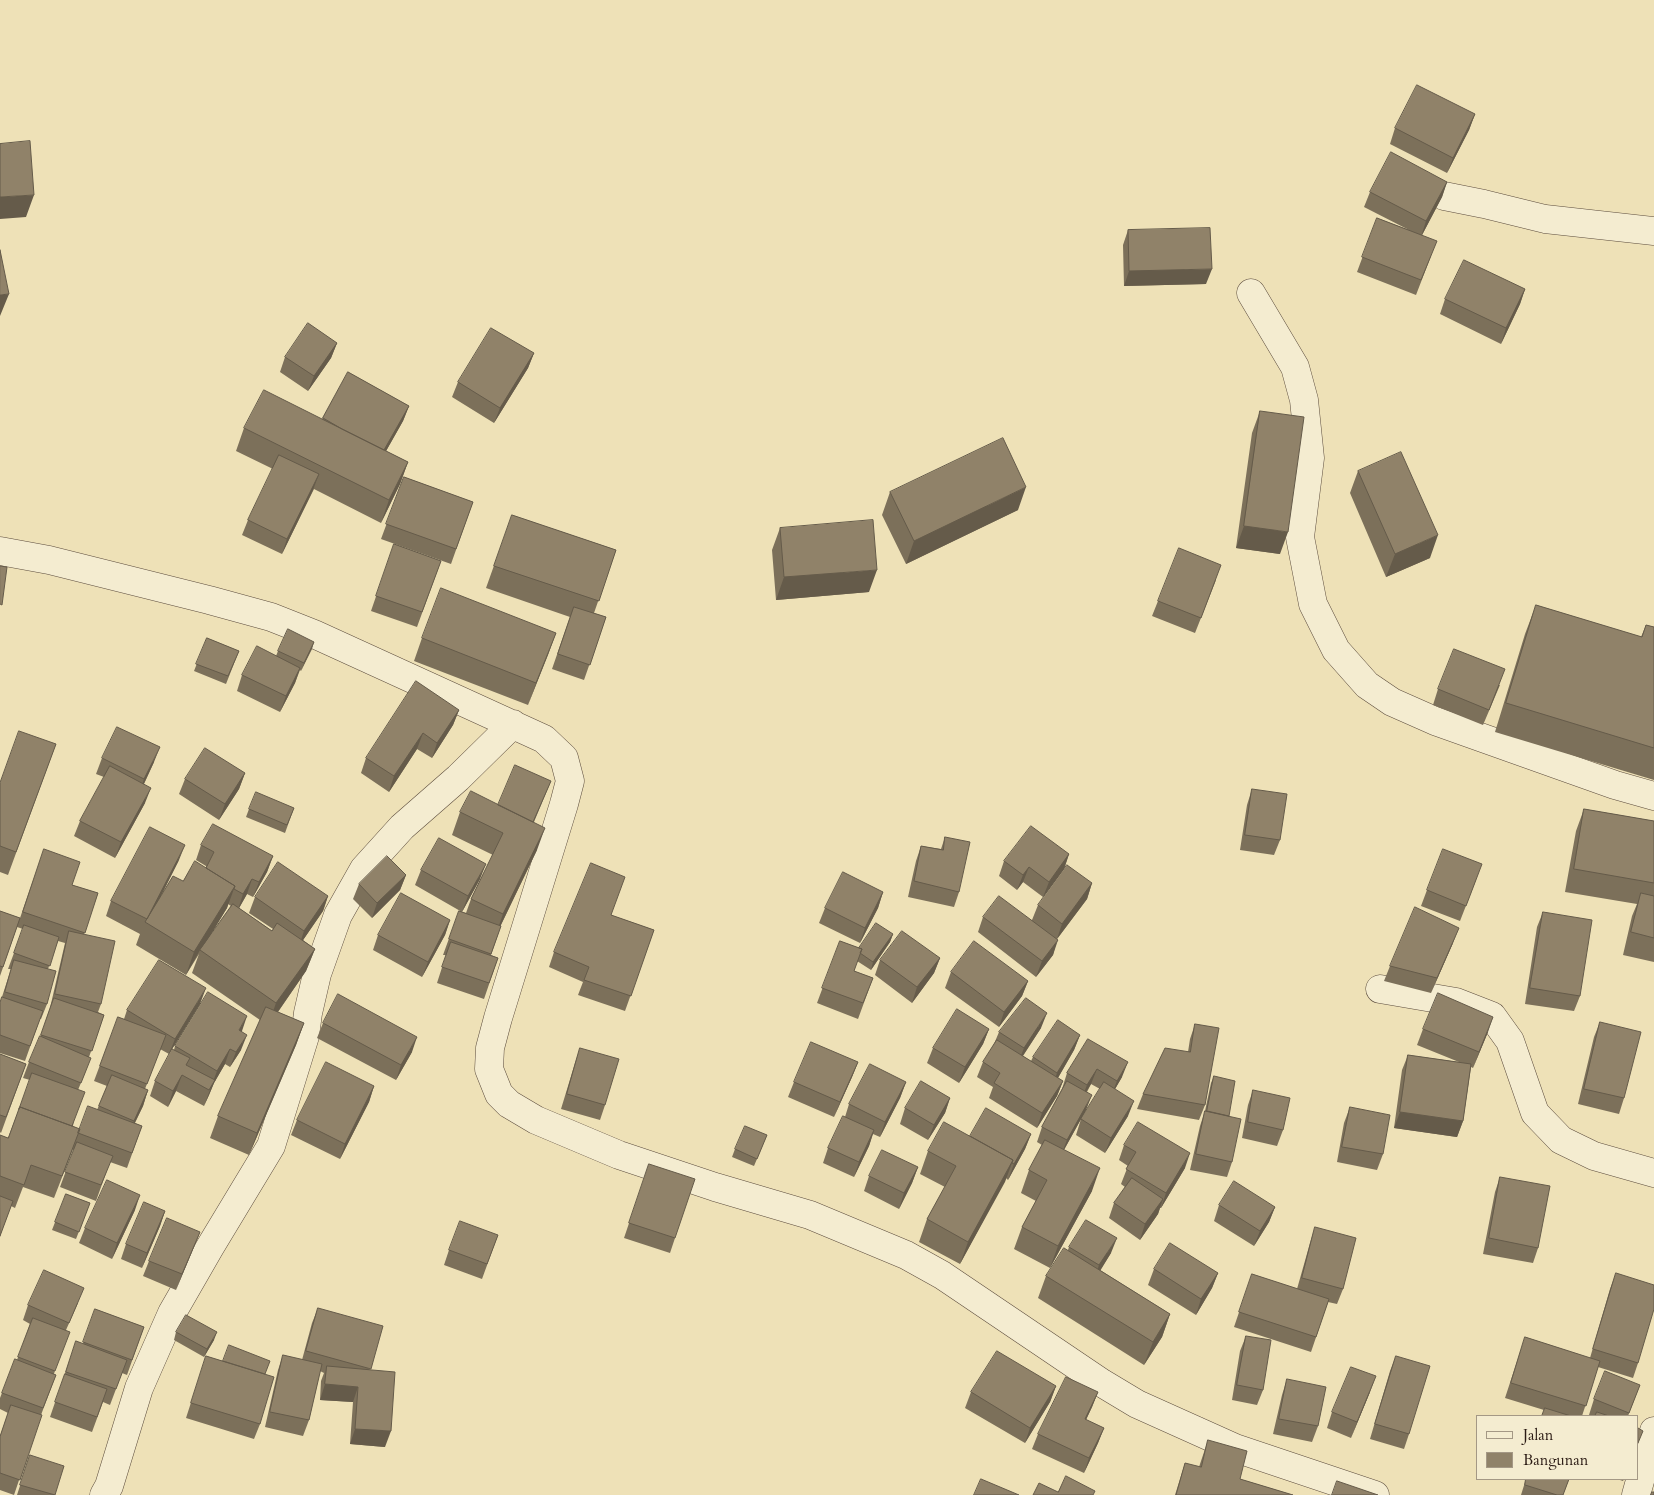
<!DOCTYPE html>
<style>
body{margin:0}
#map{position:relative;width:1654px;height:1495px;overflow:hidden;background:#eee1b7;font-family:Cardo,serif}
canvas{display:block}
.legend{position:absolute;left:1476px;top:1415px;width:162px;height:65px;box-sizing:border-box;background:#f4ecd0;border:1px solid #a49885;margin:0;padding:6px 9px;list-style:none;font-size:15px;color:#2b1b14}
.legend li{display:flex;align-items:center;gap:10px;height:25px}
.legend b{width:25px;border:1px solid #a49885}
</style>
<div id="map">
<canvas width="1654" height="1495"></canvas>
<ul class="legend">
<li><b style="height:6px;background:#f4ecd0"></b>Jalan</li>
<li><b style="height:14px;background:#908269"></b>Bangunan</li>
</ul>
</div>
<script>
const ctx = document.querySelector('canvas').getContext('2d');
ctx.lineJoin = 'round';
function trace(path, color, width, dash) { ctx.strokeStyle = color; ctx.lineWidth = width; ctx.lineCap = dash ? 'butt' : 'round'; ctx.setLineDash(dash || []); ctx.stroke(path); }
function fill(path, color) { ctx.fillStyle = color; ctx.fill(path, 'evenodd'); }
const minor = new Path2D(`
 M1444 196 1484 204 1545 219 1654 231
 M1251 293 1295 367 1304 400 1310 458 1300 537 1313 604 1336 650 1367 685 1392 702 1435 721 1615 785 1654 796
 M0 551 49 560 209 600 271 617 314 634 544 739 564 758 570 781 564 804 498 1018 490 1048 489 1069 499 1094 509 1104 536 1120 619 1155 715 1187 810 1215 906 1255 942 1275 1102 1383 1137 1404 1235 1448 1375 1495
 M1380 989 1456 1002 1492 1016 1510 1041 1535 1113 1561 1140 1594 1156 1654 1173
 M104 1495 109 1486 139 1388 172 1313 210 1247 271 1146 305 1036 308 1013 317 974 338 915 364 869 402 827 458 778 513 724
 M1636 1495 1654 1431`);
trace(minor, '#5c4c3d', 29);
trace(minor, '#f4ecd0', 28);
fill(new Path2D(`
 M1475 114 1469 130 1447 173 1390 144 1395 128Z
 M1447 182 1442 197 1422 235 1431 256 1416 295 1357 272 1377 218 1409 230 1364 207 1370 192Z
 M1128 230 1206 284 1124 286 1123 245Z
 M1525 289 1520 304 1501 344 1440 314 1445 299Z
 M337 343 331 358 308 391 280 372 285 357Z
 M534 353 528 368 494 423 452 397 458 382Z
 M348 372 409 406 403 421 386 451 408 462 400 484 381 523 314 489 282 554 242 535 248 520 273 469 236 451 244 428 322 419Z
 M1260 411 1280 554 1236 548 1252 433Z
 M1358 471 1430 558 1386 577 1350 493Z
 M404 477 473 502 451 564 381 539Z
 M890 492 1018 510 906 564 882 515Z
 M512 515 616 550 594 613 606 617 584 680 552 669 570 617 486 588Z
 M780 528 869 592 776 600 772 550Z
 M394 544 441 561 417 627 371 611Z
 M1216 580 1195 633 1152 616 1158 601Z
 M1536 605 1641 637 1646 625 1654 627V780L1495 732 1525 634Z
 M556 633 528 705 414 661 422 638Z
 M207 638 239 651 226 684 194 671Z
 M314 642 301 671 300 670 295 683 280 712 237 691 242 675 276 656 278 651Z
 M1500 685 1483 725 1433 705 1438 689Z
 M459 710 453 725 432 758 417 749 389 792 361 773 366 758Z
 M56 744 8 875 0 872V783Z
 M102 758 154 762 144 784 145 803 115 858 74 836 80 821 104 777 96 774Z
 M245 773 239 789 219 820 179 794 185 779Z
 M551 781 534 822 537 850 501 925V926L491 955 498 958 484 999 437 983 446 955H443L459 911 466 913 471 899 493 855 452 835 460 812 498 805Z
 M1252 789 1280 840 1274 855 1240 850 1247 805Z
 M294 808 285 833 246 817 249 809Z
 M1584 809 1654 821V962L1623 955 1632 916 1637 904 1565 892 1576 831Z
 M945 837 959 892 954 907 908 897 916 861 921 846 941 849Z
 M201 845 273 856 267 872 253 897 247 894 239 908 272 931 273 929 249 913 255 897 328 896 323 911 303 940 315 949 306 971 278 1012 304 1023 296 1045 249 1155 210 1138 218 1116 260 1020 192 973 199 954 186 975 136 945 140 934 106 916 111 901 179 860 161 896 183 881 206 868V866L196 860ZM228 904 231 906 206 942 227 908Z
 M44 849 72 885 98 893 84 934 101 1004 98 1012 104 1015 89 1057 85 1073 78 1090 73 1126 79 1129 97 1110 107 1086 94 1081 118 1017 124 1019 127 1010 200 1004 169 1054 160 1049 145 1089 148 1090 143 1106 135 1123 142 1126 127 1168 110 1162 96 1201 60 1187 74 1149H73L54 1198 23 1187 15 1208 11 1206 0 1236V1135L8 1138 30 1080 23 1078 29 1062 40 1037 50 1008 65 943 58 941 48 969 47 1004 41 1019H40L25 1061 0 1053V1003L11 969H8L23 929 17 927 0 976V911L20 918Z
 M1069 854 1064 869 1043 897 1023 882 1017 890 999 876 1004 861Z
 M421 870 480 879 462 912 415 885Z
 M406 875 400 890 372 918 353 899 359 884Z
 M1476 880 1460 921 1421 906 1427 890Z
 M1092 883 1087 899 1057 939 1053 955 1036 977 978 932 983 917 1032 920 1038 905Z
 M883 892 878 908 860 943 819 923 825 908Z
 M1543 912 1580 996 1574 1011 1525 1004 1537 927Z
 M611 915 654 930 625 1011 578 995 583 982 549 967 554 952Z
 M450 920 445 935 422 977 373 950 378 935Z
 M893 934 890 942 871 970 857 961 854 971 873 978 858 1019 817 1003 840 941 859 948Z
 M1453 943 1431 993 1384 981 1390 966Z
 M940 958 934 973 912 1003 875 975 880 960Z
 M951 972 1028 981 1022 996 999 1027 945 988Z
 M1600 1022 1624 1098 1619 1114 1578 1104 1594 1037Z
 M323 1023 412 1052 396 1080 317 1038Z
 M1195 1024 1205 1105 1199 1120 1137 1109 1143 1094 1188 1052 1190 1039Z
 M1041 1028 1023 1056 1031 1061 1033 1057 1080 1035 1074 1050 1058 1078 1063 1081 1057 1096 1037 1128 989 1098 993 1087 977 1077 983 1062 994 1044 999 1032Z
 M989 1029 983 1044 959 1083 927 1063 933 1048Z
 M1423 1029 1488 1032 1473 1068 1471 1067 1463 1121 1457 1137 1394 1128 1402 1070 1408 1055 1459 1062 1417 1045Z
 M241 1032V1050L230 1067 225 1064 214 1083 209 1095 204 1106 176 1091 168 1107 150 1096 155 1081 174 1050 175 1046Z
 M1088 1039 1122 1077 1115 1089 1128 1116 1105 1153 1076 1135 1081 1119 1100 1089 1091 1084 1087 1092 1086 1110 1064 1150 1092 1191 1050 1268 1014 1249 1022 1227 1036 1201 1021 1193 1029 1170 1042 1145 1037 1142 1042 1127 1062 1089 1067 1073Z
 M580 1048 605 1105 600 1120 561 1109 575 1063Z
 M0 1054 26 1064 1 1133 0 1132Z
 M858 1062 852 1077 834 1117 788 1097 794 1082Z
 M1214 1076 1229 1116 1232 1162 1227 1177 1190 1170 1200 1126 1205 1111 1211 1083Z
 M906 1082 900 1098 880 1137 873 1134 869 1146 854 1177 823 1163 828 1148 845 1117 849 1104Z
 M374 1086 369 1102 340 1159 291 1135 297 1120Z
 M1253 1090 1283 1130 1277 1146 1242 1138 1248 1105Z
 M950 1098 945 1113 928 1140 900 1124 905 1108Z
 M1350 1107 1383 1154 1377 1170 1337 1162 1344 1123Z
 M1031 1134 1025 1149 1008 1180 1006 1178 960 1264 919 1242 927 1219 945 1187 920 1174 928 1151 970 1136Z
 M767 1135 754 1166 732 1157 735 1149Z
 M1124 1145 1185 1168 1161 1208H1160L1158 1214 1140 1240 1109 1218 1114 1203 1125 1187 1121 1184 1128 1166 1119 1160Z
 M649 1164 675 1238 670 1253 624 1238Z
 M918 1167 912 1183 899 1209 864 1191 869 1176Z
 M1500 1177 1538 1248 1533 1263 1483 1254 1495 1192Z
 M66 1194 90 1203 76 1239 52 1230Z
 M1219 1205 1275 1207 1269 1222 1254 1246 1214 1221Z
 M135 1210 112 1259 79 1243 85 1228Z
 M165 1211 160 1226 142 1268 121 1259 126 1244Z
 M1315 1227 1343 1289 1337 1304 1328 1302 1311 1352 1234 1327 1252 1274 1297 1289 1310 1243Z
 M200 1232 194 1247 176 1290 143 1276 149 1261Z
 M498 1235 482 1279 444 1265 449 1250Z
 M1069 1247 1111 1253 1100 1270 1170 1314 1162 1337 1144 1365 1038 1298 1046 1276 1068 1250Z
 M1154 1269 1218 1273 1212 1288 1196 1315 1148 1285Z
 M1616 1273 1638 1363 1633 1378 1598 1367 1582 1416H1542L1544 1410 1505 1398 1525 1337 1590 1358 1610 1289Z
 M78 1303 66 1330 54 1374 56 1375 41 1415 14 1495 0 1490V1436L8 1413 0 1409V1398L15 1359 17 1360 30 1324 23 1320 28 1305Z
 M318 1308 370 1370 385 1447 350 1444 353 1402 320 1400 321 1381 324 1373 320 1371 309 1420 303 1436 265 1427 278 1370 283 1355 302 1360 312 1323Z
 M95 1309 144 1327 127 1375 122 1373 110 1405 103 1402 92 1432 50 1417 76 1341 83 1344Z
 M176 1332 214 1340 204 1357 174 1340Z
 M1246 1336 1263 1390 1257 1405 1232 1400 1240 1351Z
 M206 1356 265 1374 260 1424 254 1439 186 1418Z
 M1396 1356 1409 1434 1404 1449 1370 1439 1390 1371Z
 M1287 1379 1318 1426 1312 1442 1273 1434 1282 1395Z
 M1640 1385 1628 1416H1593L1589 1415 1594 1399Z
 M1056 1386 1050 1402 1025 1443 965 1408 971 1392Z
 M1098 1392 1092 1407 1086 1420 1104 1428 1098 1443 1084 1473 1032 1449 1038 1434Z
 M1370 1392 1351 1438 1327 1428 1332 1412Z
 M1208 1440 1240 1479 1293 1495H1175L1185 1463 1199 1467Z
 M30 1455 55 1495H17Z
 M1526 1479H1569L1563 1495H1521Z
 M1617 1479H1624L1623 1481Z`), '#7c705a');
fill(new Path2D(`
 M1475 114 1469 130 1447 173 1453 158Z
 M1447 182 1442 197 1421 237 1426 221Z
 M34 195 26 217 0 219V197Z
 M1212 269 1206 284 1124 286 1129 271Z
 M1525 289 1520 304 1501 344 1506 328Z
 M9 294 0 316V295Z
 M337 343 331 358 308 391 314 376Z
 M534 353 528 368 494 423 500 408Z
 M409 406 403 421 377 467 383 452Z
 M408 462 400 484 381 523 389 500Z
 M319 474 313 490 282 554 287 539Z
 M1026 487 1018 510 906 564 914 541Z
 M1244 526 1288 532 1280 554 1236 548Z
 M1438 535 1430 558 1386 577 1395 554Z
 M877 570 869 592 776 600 784 577Z
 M556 633 548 655 528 705 536 683Z
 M314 642 312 649 301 671 304 663Z
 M300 668 295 683 280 712 286 696Z
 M459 710 453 725 432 758 437 743Z
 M423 733 417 749 389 792 394 776Z
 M160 747 154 762 139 794 144 779Z
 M245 773 239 789 219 820 225 804Z
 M151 788 145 803 115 858 121 842Z
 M545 828 537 850 495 937 503 914Z
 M185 845 179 860 147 923V919Z
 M1069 854 1064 869 1043 897 1049 882Z
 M273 856 267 872 253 897 259 882Z
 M486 864 480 879 462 912 468 896Z
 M1029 867 1023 882 1017 890 1023 875Z
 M406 875 400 890 372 918 377 903Z
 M252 879 247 894 238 910 243 894Z
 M1092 883 1087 899 1057 939 1062 924Z
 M235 886 227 908 201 951 200 950 186 975 194 952Z
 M883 892 878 908 860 943 865 928Z
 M328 896 323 911 299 946 304 931Z
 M450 920 445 935 422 977 428 962Z
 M1459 928 1453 943 1431 993 1437 978Z
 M893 934 890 942 871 970 873 962Z
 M1058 940 1053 955 1036 977 1042 961Z
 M315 949 306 971 268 1026 276 1003Z
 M940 958 934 973 912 1003 917 987Z
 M1028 981 1022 996 999 1027 1004 1012Z
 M206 988 200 1004 169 1054 175 1039Z
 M1047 1013 1041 1028 1018 1063 1024 1048Z
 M247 1016 242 1031 233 1046 239 1030Z
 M1493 1017 1488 1032 1473 1068 1479 1052Z
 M304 1023 296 1045 249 1155 257 1133Z
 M989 1029 983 1044 959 1083 965 1067Z
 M247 1035 241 1050 230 1067 236 1052Z
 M1080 1035 1074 1050 1052 1088 1057 1073Z
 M417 1037 412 1052 396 1080 401 1065Z
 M230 1049 225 1064 214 1083 209 1095 204 1106 217 1071Z
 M858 1062 852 1077 834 1117 840 1102Z
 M1128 1062 1122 1077 1111 1096 1117 1081Z
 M1097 1069 1091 1084 1081 1100 1087 1085Z
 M182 1075 176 1091 168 1107 173 1091Z
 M1063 1081 1057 1096 1037 1128 1042 1113Z
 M906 1082 900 1098 880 1137 885 1122Z
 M374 1086 369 1102 340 1159 345 1144Z
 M148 1090 143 1106 128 1136 134 1121Z
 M1092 1095 1086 1110 1061 1155 1067 1140Z
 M950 1098 945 1113 928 1140 934 1125Z
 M1134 1101 1128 1116 1105 1153 1111 1138Z
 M1400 1112 1463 1121 1457 1137 1394 1128Z
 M874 1130 869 1146 854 1177 859 1162Z
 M1031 1134 1025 1149 1008 1180 1014 1164Z
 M1190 1153 1185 1168 1161 1208 1166 1193Z
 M1013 1160 1005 1182 960 1264 968 1242Z
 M918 1167 912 1183 899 1209 904 1193Z
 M1100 1168 1092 1191 1050 1268 1058 1246Z
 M140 1195 135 1210 112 1259 117 1243Z
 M1163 1199 1158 1214 1140 1240 1145 1224Z
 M1275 1207 1269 1222 1254 1246 1260 1231Z
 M165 1211 160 1226 142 1268 147 1253Z
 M200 1232 194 1247 176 1290 182 1274Z
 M1117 1238 1111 1253 1094 1281 1099 1265Z
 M1218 1273 1212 1288 1196 1315 1201 1299Z
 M1170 1314 1162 1337 1144 1365 1153 1342Z
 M217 1332 214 1340 204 1357 207 1349Z
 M1376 1376 1370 1392 1351 1438 1357 1422Z
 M325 1384 358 1387 353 1402 320 1400Z
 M1056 1386 1050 1402 1025 1443 1030 1428Z
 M1098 1392 1092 1407 1079 1434 1085 1419Z
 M1104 1428 1098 1443 1084 1473 1089 1458Z
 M355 1429 391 1431 385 1447 350 1444Z`), '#655b4a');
const building = new Path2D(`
 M1417 85 1475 114 1453 158 1395 128Z
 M30 141 34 195 0 197V144Z
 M1391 152 1447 182 1426 221 1370 192Z
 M1377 218 1437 241 1421 280 1362 257Z
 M1210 228 1212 269 1129 271 1128 230Z
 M0 250 9 294 0 295Z
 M1464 260 1525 289 1506 328 1445 299Z
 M308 323 337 343 314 376 285 357Z
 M491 328 534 353 500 408 458 382Z
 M348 372 409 406 384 450 342 429 323 418Z
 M264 390 408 462 389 500 244 428Z
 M1260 411 1304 417 1288 532 1244 526Z
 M1003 438 1026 487 914 541 890 492Z
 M1401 452 1438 535 1395 554 1358 471Z
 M279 455 319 474 287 539 248 520Z
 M404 477 473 502 456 549 386 524Z
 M512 515 616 550 599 601 494 566Z
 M873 520 877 570 784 577 780 528Z
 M394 544 441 561 422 612 376 596Z
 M1179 548 1221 565 1201 618 1158 601Z
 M0 566 7 567 2 605 0 604Z
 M441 588 556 633 536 683 422 638Z
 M1536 605 1642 637 1646 625 1654 627V748L1506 703Z
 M574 607 606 617 590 665 558 654Z
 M288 629 314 642 304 663 278 651Z
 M207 638 239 651 228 676 196 664Z
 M257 646 300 668 286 696 242 675Z
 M1454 649 1505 669 1489 710 1438 689Z
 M416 681 459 710 437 743 423 733 394 776 366 758Z
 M117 727 160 747 144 779 102 758Z
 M19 731 56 744 16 852 0 846V783Z
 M205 748 245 773 225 804 185 779Z
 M515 765 551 781 533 822 498 805Z
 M110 766 151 788 121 842 80 821Z
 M1252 789 1287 794 1280 840 1245 835Z
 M471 791 545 828 503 914 471 899 503 833 460 812Z
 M256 792 294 808 287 825 249 809Z
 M1584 809 1654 821V883L1574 869Z
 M213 824 273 856 259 882 252 879 243 894 234 889 235 886 206 868 214 852 201 845Z
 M1031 826 1069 854 1049 882 1029 867 1023 875 1004 861Z
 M150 827 185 845 147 919 111 901Z
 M945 837 970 842 959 892 914 881 921 846 943 850Z
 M439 838 486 864 468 896 421 870Z
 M44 849 80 862 72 885 98 893 85 933 23 912Z
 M1443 849 1482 864 1466 906 1427 890Z
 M387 856 406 875 377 903 359 884Z
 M195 861 235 886 194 952 145 922 173 876 183 881Z
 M278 862 328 896 304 931 255 897Z
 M591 863 625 877 611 915 654 930 631 996 584 980 589 967 554 952Z
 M1067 865 1092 883 1062 924 1038 905Z
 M843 872 883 892 865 928 825 908Z
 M401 893 450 920 428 962 378 935Z
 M1641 893 1654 896V938L1631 932Z
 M999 896 1058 940 1042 961 983 917Z
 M233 904 272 931 277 923 315 949 276 1003 200 950Z
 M1415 907 1459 928 1437 978 1390 966Z
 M0 911 20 918 3 967 0 966Z
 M459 911 501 926 491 954 449 939Z
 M1543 912 1592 920 1580 996 1530 988Z
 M876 923 893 934 873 962 860 953 862 949 859 948Z
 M24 925 59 937 50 966 14 953Z
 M69 931 115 941 101 1004 55 994Z
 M902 931 940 958 917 987 880 960Z
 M840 941 862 949 854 971 873 978 863 1003 822 988Z
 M974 941 1028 981 1004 1012 951 972Z
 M451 942 498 958 489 983 442 967Z
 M14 960 56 971 47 1004 5 992Z
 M159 960 206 988 175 1039 127 1010Z
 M208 992 247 1016 239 1030 247 1035 236 1052 230 1049 217 1071 175 1046Z
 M1438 993 1493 1017 1479 1052 1423 1029Z
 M338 994 417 1037 401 1065 323 1023Z
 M2 997 43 1011 30 1046 0 1035V1003Z
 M54 998 104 1015 92 1051 41 1035Z
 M1026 998 1047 1013 1024 1048 999 1032Z
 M266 1007 304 1023 257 1133 218 1116Z
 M957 1009 989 1029 965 1067 933 1048Z
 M118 1017 166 1035 147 1084 100 1066Z
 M1058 1020 1080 1035 1057 1073 1033 1057Z
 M1600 1022 1641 1032 1624 1098 1584 1089Z
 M1195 1024 1219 1028 1205 1105 1143 1094 1165 1048 1190 1052Z
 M40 1036 91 1058 81 1083 29 1062Z
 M1088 1039 1128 1062 1117 1081 1097 1069 1087 1085 1067 1073Z
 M997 1040 1063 1081 1042 1113 994 1083 1000 1073 983 1062Z
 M811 1042 858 1062 840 1102 794 1082Z
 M580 1048 619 1059 605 1105 567 1094Z
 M172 1049 190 1058 186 1065 215 1080 209 1090 182 1075 173 1091 155 1081Z
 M0 1054 26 1064 6 1117 0 1115Z
 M1408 1055 1471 1064 1463 1121 1400 1112Z
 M326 1062 374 1086 345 1144 297 1120Z
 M870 1064 906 1082 885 1122 849 1104Z
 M32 1073 85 1092 72 1126 20 1107 19 1109Z
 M112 1075 148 1090 134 1121 99 1106Z
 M1214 1076 1235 1081 1229 1116 1207 1111Z
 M921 1081 950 1098 934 1125 905 1108Z
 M1067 1081 1092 1095 1067 1140 1042 1127Z
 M1104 1082 1134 1101 1111 1138 1081 1119Z
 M1253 1090 1290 1098 1283 1130 1248 1122Z
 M88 1106 142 1126 132 1153 78 1133Z
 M20 1107 80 1129 62 1176 31 1165 24 1185 0 1176V1135L8 1138Z
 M1350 1107 1390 1115 1383 1154 1342 1147Z
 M986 1108 1031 1134 1014 1164 1012 1163 1013 1160 970 1136Z
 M1205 1111 1241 1119 1232 1162 1196 1154Z
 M843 1116 874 1130 859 1162 828 1148Z
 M944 1122 1013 1160 968 1242 927 1219 956 1166 928 1151Z
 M1138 1122 1190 1153 1166 1193 1126 1169 1136 1152 1124 1145Z
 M745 1126 767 1135 757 1159 735 1149Z
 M1045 1140 1100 1168 1058 1246 1022 1227 1047 1180 1029 1170Z
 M77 1142 113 1156 101 1185 65 1172Z
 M882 1150 918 1167 904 1193 869 1176Z
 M649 1164 695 1179 675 1238 629 1223Z
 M1500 1177 1550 1186 1538 1248 1489 1238Z
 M1132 1178 1163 1199 1145 1224 1114 1203Z
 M107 1180 140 1195 117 1243 85 1228Z
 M1234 1181 1275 1207 1260 1231 1219 1205Z
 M66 1194 90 1203 79 1232 55 1222Z
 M0 1196 13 1201 0 1236Z
 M144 1202 165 1211 147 1253 126 1244Z
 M167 1218 200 1232 182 1274 149 1261Z
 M1086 1220 1117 1238 1099 1265 1069 1247Z
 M460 1221 498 1235 487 1264 449 1250Z
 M1315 1227 1356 1238 1343 1289 1302 1278Z
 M1170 1243 1218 1273 1201 1299 1154 1269Z
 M1064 1248 1170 1314 1153 1342 1046 1276Z
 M44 1270 84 1288 69 1323 28 1305Z
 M1616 1273 1654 1285V1309L1638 1363 1593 1349Z
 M1252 1274 1329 1299 1316 1337 1239 1312Z
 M318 1308 383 1326 371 1369 306 1351Z
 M95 1309 144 1327 132 1360 83 1342Z
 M186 1315 217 1332 207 1349 176 1332Z
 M33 1318 70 1332 55 1371 18 1357Z
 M1246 1336 1271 1340 1263 1390 1237 1385Z
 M1525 1337 1600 1361 1586 1406 1511 1383Z
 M76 1341 127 1360 116 1389 66 1372Z
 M229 1345 270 1361 265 1374 223 1361Z
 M997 1351 1056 1386 1030 1428 971 1392Z
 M283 1355 322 1364 309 1420 270 1412Z
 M206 1356 274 1377 260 1424 191 1403Z
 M1396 1356 1430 1366 1409 1434 1375 1424Z
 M15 1359 56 1375 43 1408 2 1393Z
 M327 1366 395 1372 391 1431 355 1429 358 1387 325 1384Z
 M1351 1367 1376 1376 1357 1422 1332 1412Z
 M1605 1371 1640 1385 1629 1413 1594 1399Z
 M65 1374 107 1389 97 1417 55 1402Z
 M1066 1377 1098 1392 1085 1419 1104 1428 1089 1458 1038 1434Z
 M1287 1379 1326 1387 1318 1426 1279 1419Z
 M11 1405 42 1415 20 1480 0 1473V1437Z
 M1545 1408 1571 1416H1542Z
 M1597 1412 1609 1416H1595Z
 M1638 1428 1643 1431 1638 1443Z
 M1208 1440 1247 1451 1240 1479 1293 1495H1176L1185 1463 1201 1467Z
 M30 1455 64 1466 55 1495 20 1485Z
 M1066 1476 1095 1491 1093 1495H1033L1039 1483 1058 1492Z
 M981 1479 1019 1495H974Z
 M1526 1479H1569L1563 1495H1557L1525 1485Z
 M1337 1481 1378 1495H1332Z
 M1652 1492H1654V1495H1651Z`);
fill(building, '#908269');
trace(building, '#655b4a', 1);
</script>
